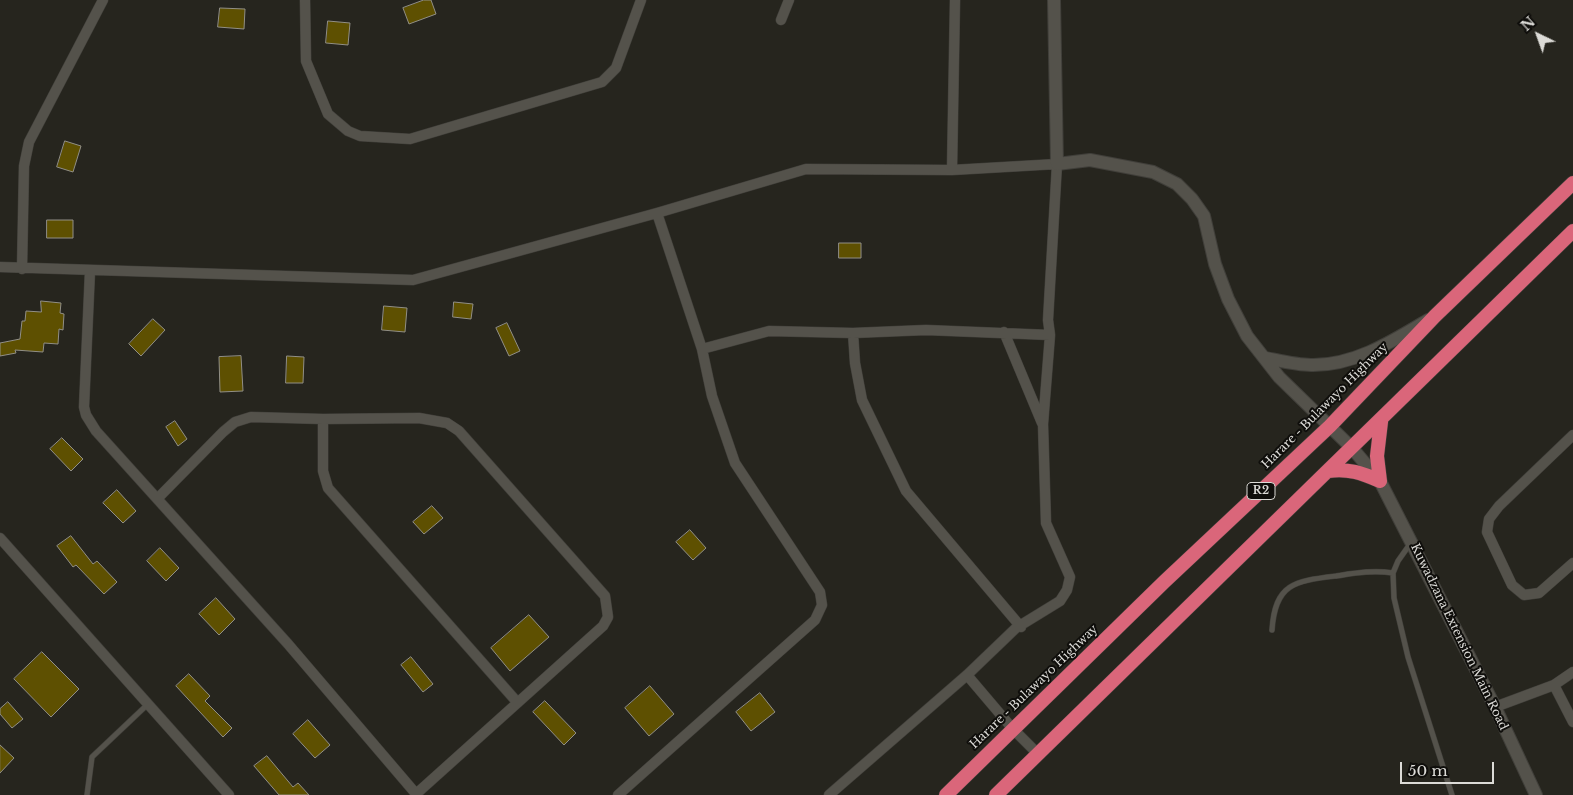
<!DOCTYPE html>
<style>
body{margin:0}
#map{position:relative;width:1573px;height:795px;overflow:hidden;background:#26251e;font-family:"Libre Baskerville",serif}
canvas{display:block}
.north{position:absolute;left:1513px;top:10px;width:50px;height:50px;-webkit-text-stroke:4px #0f0e0b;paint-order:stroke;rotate:318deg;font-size:14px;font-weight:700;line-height:20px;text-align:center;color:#dcdbd7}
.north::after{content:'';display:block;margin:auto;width:18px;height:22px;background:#dcdbd7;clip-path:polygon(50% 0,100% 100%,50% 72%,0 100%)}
.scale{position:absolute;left:1400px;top:762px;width:94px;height:22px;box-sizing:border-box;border:2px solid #dcdbd7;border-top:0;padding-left:6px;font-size:15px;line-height:18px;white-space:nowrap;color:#dcdbd7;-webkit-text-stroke:4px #0f0e0b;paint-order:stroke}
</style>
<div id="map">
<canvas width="1573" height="795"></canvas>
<div class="north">N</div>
<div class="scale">50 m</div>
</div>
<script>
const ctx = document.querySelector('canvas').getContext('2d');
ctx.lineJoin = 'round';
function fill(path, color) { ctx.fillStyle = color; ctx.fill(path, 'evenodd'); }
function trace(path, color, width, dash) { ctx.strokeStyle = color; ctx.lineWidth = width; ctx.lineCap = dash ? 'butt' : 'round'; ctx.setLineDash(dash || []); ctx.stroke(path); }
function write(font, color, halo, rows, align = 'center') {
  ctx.font = font + ' "Libre Baskerville",serif'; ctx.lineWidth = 4; ctx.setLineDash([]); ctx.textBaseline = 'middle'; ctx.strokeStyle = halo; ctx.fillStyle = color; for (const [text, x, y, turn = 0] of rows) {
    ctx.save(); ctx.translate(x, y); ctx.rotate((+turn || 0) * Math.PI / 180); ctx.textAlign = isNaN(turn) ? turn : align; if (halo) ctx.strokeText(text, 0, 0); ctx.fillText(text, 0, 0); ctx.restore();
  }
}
const building = new Path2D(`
 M424 0H431L436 14 409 24 403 8Z
 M220 8 245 9 244 29 218 27Z
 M328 21 350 23 348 45 326 43Z
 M65 141 81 146 73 172 57 167Z
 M47 220H73V238H47Z
 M839 243H861V258H839Z
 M41 301 61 303 60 313 64 314 63 330 59 329 58 344 44 343 43 352 15 350 16 353 0 356V343L20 339 22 321H25L26 311 41 312Z
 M454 302 473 304 471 319 453 317Z
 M384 306 407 308 405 332 382 330Z
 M153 319 165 330 141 356 129 344Z
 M507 323 520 351 509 356 496 328Z
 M241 356 243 391 220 392 219 357Z
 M287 356 304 357 303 383H286Z
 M175 421 187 439 178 446 166 427Z
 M62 438 83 459 71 471 50 449Z
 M117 490 136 511 123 523 103 503Z
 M432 506 443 518 424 534 413 522Z
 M690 530 706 548 693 560 676 542Z
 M71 536 93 564 97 561 117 582 104 594 76 565 73 567 57 546Z
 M160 548 179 568 166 581 147 561Z
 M216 598 235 619 219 635 199 614Z
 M529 615 549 637 510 671 491 648Z
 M42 652 79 689 51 717 14 679Z
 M411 657 433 684 423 692 401 665Z
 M189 674 210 696 205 701 232 728 223 737 176 686Z
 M650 686 674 714 649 736 625 708Z
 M760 693 775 712 751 731 736 712Z
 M545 701 576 733 564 745 533 712Z
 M8 702 23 719 12 728 0 714V709Z
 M308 720 330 745 315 758 293 734Z
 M0 745 14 758 0 773Z
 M267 756 293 787 298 783 309 795H279L254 766Z`);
fill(building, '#5e5001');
trace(building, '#918f87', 1);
const service = new Path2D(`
 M1410 544 1398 561 1393 573 1394 598 1408 657 1452 795
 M1272 630C1275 583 1295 581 1336 576 1356 573 1373 570 1393 573
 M87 795 92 757 148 704`);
const minor = new Path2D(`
 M305 0 306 61 328 114 348 131 360 136 410 139 602 82 616 68 641 0
 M781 20 789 0
 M952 170 955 0
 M0 267 413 280 657 213 806 169 952 170 1057 164 1048 320 1050 335 1043 424 1046 523 1070 577 1067 590 1060 601 1016 628 967 675 829 795
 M22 269 24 166 29 142 103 0
 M90 271 84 407 86 415 96 431 288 644 417 795
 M1004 332 1042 423
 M853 333 855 363 862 400 906 491 1021 627
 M702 349 769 331 853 333 926 330 1050 335
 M323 419V471L328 488 517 702
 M1573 435 1499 506 1489 519 1487 532 1512 585 1524 595 1539 593 1573 563
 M158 498 223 432 235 422 251 417 323 419 419 418 447 423 459 431 605 596 608 617 603 626 416 794
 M0 538 229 795
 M967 675 1012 728 1038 754
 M1554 685 1573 722
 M1495 707 1554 685 1573 672
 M618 795 815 620 822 605 820 592 735 463 712 396 702 349 657 213`);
const tertiary = new Path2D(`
 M1054 0 1057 164 1090 160 1153 172 1177 184 1192 199 1204 216 1215 264 1228 299 1247 336 1279 377 1352 448 1380 481 1495 707 1536 795
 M1266 358C1281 361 1297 365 1311 365 1354 366 1393 341 1428 320`);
const trunk = new Path2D(`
 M1328 471C1348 468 1362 473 1380 481
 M1380 481 1377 456 1381 422
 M946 795 1164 582 1330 426 1435 316 1573 183
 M996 795 1573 231`);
trace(service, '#403f3a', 6);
trace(minor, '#403f3a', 11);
trace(tertiary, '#403f3a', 14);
trace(trunk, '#403f3a', 15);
trace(service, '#54524b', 5);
trace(minor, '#54524b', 10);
trace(tertiary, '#54524b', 12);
trace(trunk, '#da667a', 14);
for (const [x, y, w] of [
 [1261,491,28]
]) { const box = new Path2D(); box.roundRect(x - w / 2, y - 8.5, w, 17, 4); ctx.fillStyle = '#0f0e0b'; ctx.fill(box); trace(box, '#dcdbd7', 1); }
write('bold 11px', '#dcdbd7', null, [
 ["R2",1261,491]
]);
write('12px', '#dcdbd7', '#0f0e0b', [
 ["Harare - Bulawayo Highway",1325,406,-45],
 ["Kuwadzana Extension Main Road",1459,637,64],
 ["Harare - Bulawayo Highway",1034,687,-44]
]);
</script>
